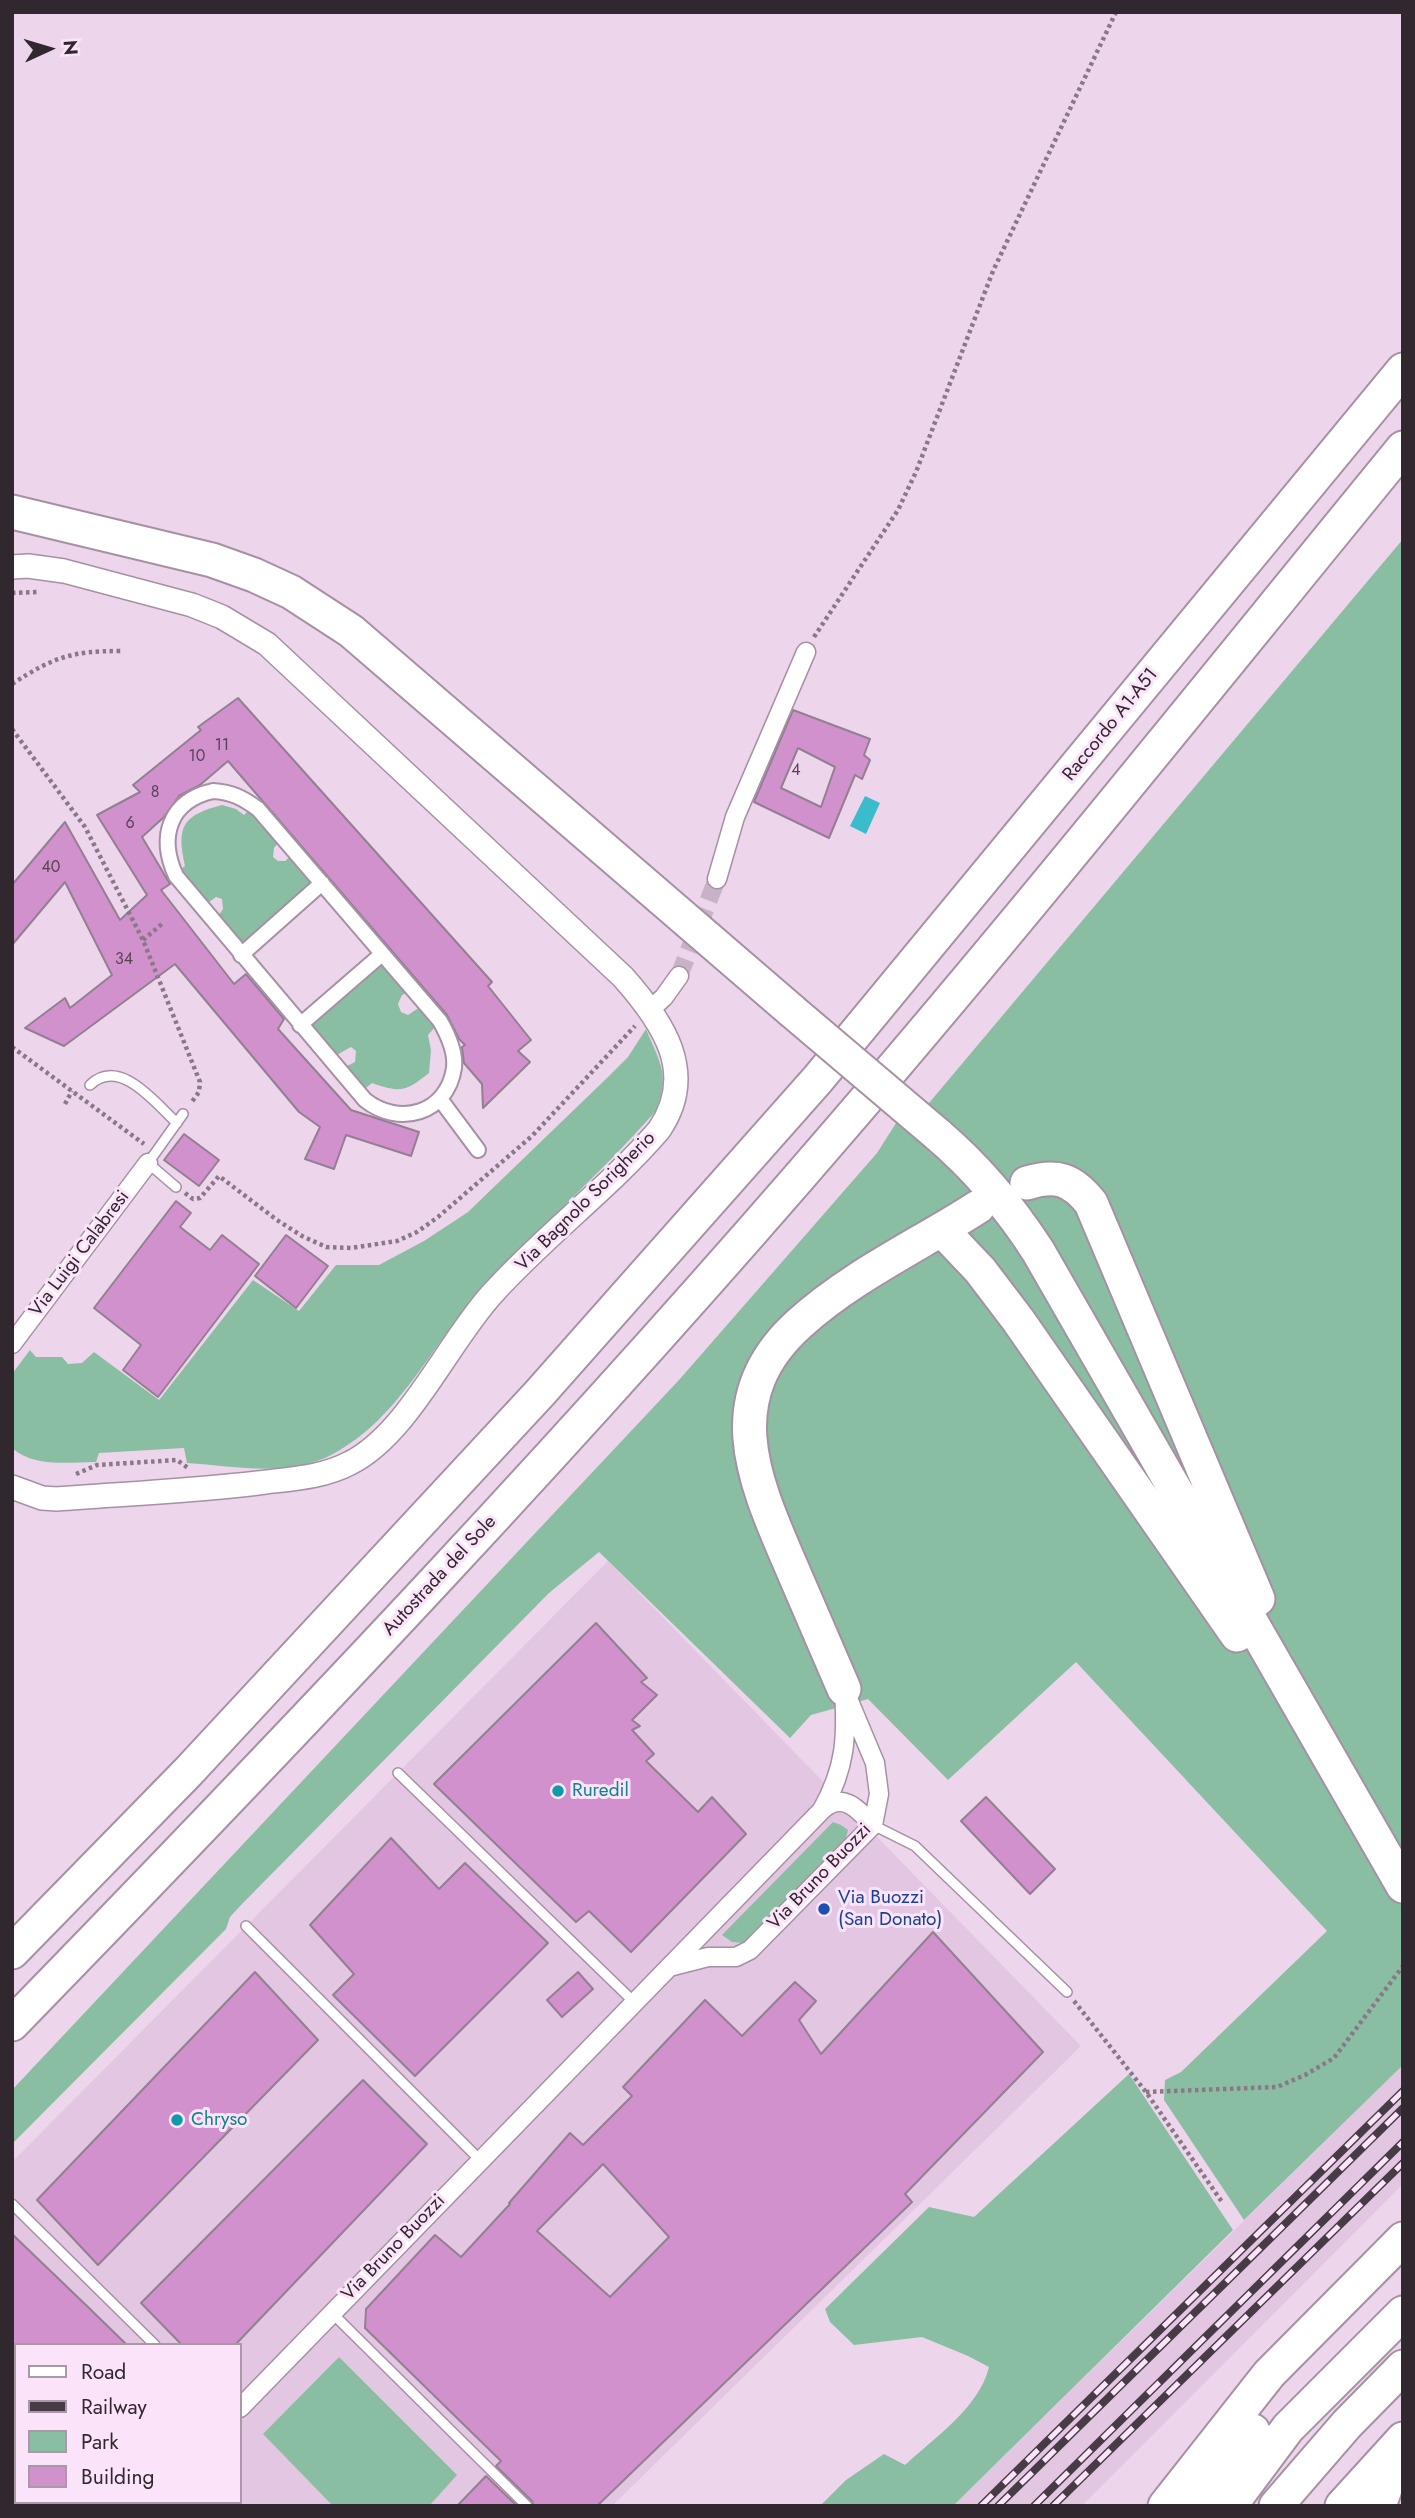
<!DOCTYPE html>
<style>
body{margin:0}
#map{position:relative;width:1415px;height:2518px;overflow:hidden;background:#edd6eb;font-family:Jost,sans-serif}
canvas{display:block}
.frame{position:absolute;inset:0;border:14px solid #30272f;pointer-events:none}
.legend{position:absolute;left:14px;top:2343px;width:228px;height:161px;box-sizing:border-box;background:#fbe3f9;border:2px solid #aa98a8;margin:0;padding:9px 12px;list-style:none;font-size:21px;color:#30272f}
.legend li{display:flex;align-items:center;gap:14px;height:35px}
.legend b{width:35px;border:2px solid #aa98a8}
.north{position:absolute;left:14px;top:14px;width:70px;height:70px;-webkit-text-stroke:5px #fbe3f9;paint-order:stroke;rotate:86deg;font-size:19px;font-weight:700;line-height:28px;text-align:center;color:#30272f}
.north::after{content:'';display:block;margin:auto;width:24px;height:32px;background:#30272f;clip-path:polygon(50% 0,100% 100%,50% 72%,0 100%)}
</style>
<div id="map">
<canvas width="1415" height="2518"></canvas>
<div class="frame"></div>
<ul class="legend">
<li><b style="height:9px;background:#fff"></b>Road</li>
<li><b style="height:9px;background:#473c46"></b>Railway</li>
<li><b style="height:19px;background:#8abea2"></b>Park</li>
<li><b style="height:19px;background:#d191cd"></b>Building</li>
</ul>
<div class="north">N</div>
</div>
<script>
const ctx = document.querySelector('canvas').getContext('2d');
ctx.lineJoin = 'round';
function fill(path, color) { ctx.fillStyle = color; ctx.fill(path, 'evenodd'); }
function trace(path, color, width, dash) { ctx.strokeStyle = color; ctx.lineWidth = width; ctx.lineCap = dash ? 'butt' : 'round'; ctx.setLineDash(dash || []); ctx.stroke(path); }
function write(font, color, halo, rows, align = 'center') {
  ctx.font = font + ' Jost,sans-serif'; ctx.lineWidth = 6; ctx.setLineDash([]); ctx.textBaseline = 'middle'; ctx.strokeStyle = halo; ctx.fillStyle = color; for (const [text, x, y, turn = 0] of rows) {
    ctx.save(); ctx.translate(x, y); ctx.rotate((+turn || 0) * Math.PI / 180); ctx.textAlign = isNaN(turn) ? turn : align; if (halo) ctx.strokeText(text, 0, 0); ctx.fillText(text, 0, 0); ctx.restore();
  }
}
fill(new Path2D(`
 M608 1561 1081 2046 612 2506H12V2162ZM16 2345H240V2502H16Z
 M1403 2065V2184L1082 2506H953Z`), '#e3c6e1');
fill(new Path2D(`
 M1403 539V2065L1244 2220 1164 2100 1165 2080 1181 2072 1327 1931 1076 1662 948 1780 868 1699 811 1715 790 1738 599 1552 549 1593 241 1905 230 1917 226 1929 12 2144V2090L679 1380 877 1153 898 1120 908 1128Z
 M222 805 236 809 244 815 251 808 278 843 274 848 273 857 278 861H285L291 856 317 884 242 951 216 919 223 909 222 899 216 897 205 905 177 872 185 866C176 826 183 815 222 805Z
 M381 960 408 992 402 995 398 1004 401 1012 408 1015 420 1007 435 1027 428 1035 431 1050 429 1073C405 1092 401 1093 372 1083L362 1091 343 1068 355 1062 356 1051 351 1047 335 1056 305 1023Z
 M646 1029C660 1063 671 1076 655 1112 601 1173 540 1227 484 1286 433 1341 402 1417 333 1454 288 1478 235 1466 187 1463L184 1448 99 1453 96 1462C70 1462 34 1468 12 1448V1374L30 1350 36 1357H62L68 1364 82 1363 94 1352 159 1400 253 1280 299 1311 336 1265H379L424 1241 468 1212 608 1077 628 1057Z
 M833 1822 841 1825 848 1830 846 1838 744 1943 732 1942 722 1935Z
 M1129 2074 1233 2230 953 2506H820L846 2480 884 2454 905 2465C934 2438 979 2408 989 2367L968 2356 922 2337 854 2345 830 2322 825 2309 929 2207 974 2217Z
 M339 2357 457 2475 429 2506H333L263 2434Z`), '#8abea2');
fill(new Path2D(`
 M865 796 880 803 866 834 850 826Z`), '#3bbccb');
const building = new Path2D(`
 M238 698 492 982 488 986 531 1040 518 1051 530 1062 483 1108 482 1084 464 1063 462 1047 465 1045 459 1039 447 1015 228 761 200 785 179 796 163 818 142 837 170 884 161 890 234 984 246 974 284 1019 278 1029 351 1110 419 1132 411 1156 346 1135 334 1169 305 1159 320 1127 299 1112 175 964 64 1046 25 1028 65 998 70 1008 112 975 65 882 12 945V885L65 822 120 920 147 895 97 815 140 792 133 785 201 730 198 727Z
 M793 710 870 739 864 755 870 760 862 779 855 775 829 838 754 802ZM798 748 835 767 821 807 781 788Z
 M184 1134 219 1160 199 1186 164 1160Z
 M176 1201 191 1213 180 1227 210 1250 222 1235 259 1264 158 1397 123 1370 141 1345 94 1308Z
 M286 1235 328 1266 296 1308 255 1276Z
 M596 1623 647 1678 641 1682 657 1695 632 1720 640 1726 632 1730 654 1754 646 1761 698 1812 712 1797 746 1834 631 1952 589 1911 576 1922 434 1784Z
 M986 1797 1055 1869 1030 1894 961 1821Z
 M391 1838 439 1889 465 1863 548 1943 415 2076 333 1995 354 1974 310 1925Z
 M933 1932 1043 2052 905 2194 912 2202 597 2506H534L532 2501 496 2466 501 2461 365 2328 366 2309 435 2235 461 2257 510 2204 509 2203 570 2133 583 2145 632 2096 623 2087 705 2000 742 2036 795 1982 816 2001 799 2020 821 2054ZM603 2164 669 2237 610 2297 537 2231Z
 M255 1972 318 2040 98 2265 37 2200Z
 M578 1972 593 1989 562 2017 547 2000Z
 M363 2080 427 2144 235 2345H182L141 2303Z
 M12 2234 89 2308 127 2345H12Z
 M486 2476 517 2506H457Z`);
fill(building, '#d191cd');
trace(building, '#947e92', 2);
trace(new Path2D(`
 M679 976 717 879`), '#c7b3c5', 18, [18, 9]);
const service = new Path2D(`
 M90 1085C120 1056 156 1104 177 1123
 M176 1187 148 1163 183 1114
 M398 1773 634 2002
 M873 1825 915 1846 1067 1992
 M246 1926 480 2160
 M12 2204 155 2345
 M332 2313 527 2506`);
const pedestrian = new Path2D(`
 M213 791C232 792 243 798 258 809L440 1021C448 1035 456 1052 454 1068 447 1114 399 1127 365 1100L176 876C158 837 169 801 213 791Z
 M241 955 322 883
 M300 1025 382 954
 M440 1099 478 1150`);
const minor = new Path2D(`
 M717 879 735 817 806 652
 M650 1010 664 997 679 976
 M12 1344 148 1163
 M822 1810C842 1791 858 1809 873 1825
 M669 1967 708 1957H736L750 1950 873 1825 879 1794 875 1763 849 1701
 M240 2408 822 1810C846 1767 847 1737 844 1689
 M144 2506 148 2502`);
const tertiary = new Path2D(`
 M12 567 28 566 64 571 192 605 222 617 267 644 623 977C663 1022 698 1073 659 1130 608 1189 544 1236 492 1294 448 1342 408 1434 350 1463 322 1478 288 1479 258 1483 191 1491 124 1494 57 1499L42 1498 12 1487`);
const motorway = new Path2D(`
 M12 512 212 560 254 575 291 592 351 631 792 1011
 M937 1134C977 1168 1009 1206 1038 1251L1403 1886
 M1027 1183C1056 1174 1072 1179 1091 1203L1258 1599
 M942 1230 980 1270 1018 1320 1237 1635
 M844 1689C826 1648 809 1607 791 1566 754 1480 716 1398 800 1323 852 1276 919 1245 978 1207
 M12 1952 188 1772 539 1394 818 1079 1403 370
 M12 2024C297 1731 579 1434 845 1124 1035 903 1218 674 1403 448
 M1165 2506 1269 2374 1403 2239
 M1196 2506 1253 2431
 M1230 2506 1288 2428 1403 2313
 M1276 2506 1347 2424 1403 2367
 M1342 2506 1403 2439
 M1379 2506 1397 2455`);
trace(service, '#a690a4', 12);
trace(pedestrian, '#a690a4', 18);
trace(minor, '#a690a4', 21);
trace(tertiary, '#a690a4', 26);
trace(motorway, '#a690a4', 37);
trace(new Path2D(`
 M12 593 39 592
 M814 637 898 510 916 472 993 271 1116 12
 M12 684C54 657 71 651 121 651
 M12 729 85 827 143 940 200 1082 199 1092 191 1103
 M143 940 163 923
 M12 1047 144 1144
 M65 1104 72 1091
 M185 1193 193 1199 200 1198 219 1176 277 1220 302 1236 326 1247 351 1248 397 1241 417 1232 438 1217 532 1136 635 1026
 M76 1474 97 1465 177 1460 188 1468
 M1074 2001 1146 2092 1222 2202
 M1146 2092 1277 2087 1305 2075 1334 2058 1403 1966`), '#897987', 4.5, [3.5, 3.5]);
trace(service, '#fff', 9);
trace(pedestrian, '#fff', 14);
trace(minor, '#fff', 18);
trace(tertiary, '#fff', 23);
trace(motorway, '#fff', 33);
const rail = new Path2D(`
 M981 2506 1403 2091
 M998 2506 1403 2108
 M1034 2506 1403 2142
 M1053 2506 1403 2163`);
trace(rail, '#473c46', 8);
trace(rail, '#fbe3f9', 5, [16]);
const motorwayBridge = new Path2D(`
 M792 1011 937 1134`);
trace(motorwayBridge, '#a690a4', 37, []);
trace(motorwayBridge, '#fff', 33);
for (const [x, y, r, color] of [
 [558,1791,7,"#0f9aa8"],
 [824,1909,7,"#1a4fb4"],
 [177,2120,7,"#0f9aa8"]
]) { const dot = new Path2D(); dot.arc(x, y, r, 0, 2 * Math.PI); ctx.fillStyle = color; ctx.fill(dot); trace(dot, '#fbe3f9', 2.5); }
write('16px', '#584256', null, [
 ["11",222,746],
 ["10",197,757],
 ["4",796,771],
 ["8",155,793],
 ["6",130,824],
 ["40",51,868],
 ["34",124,960]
]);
write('19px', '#30272f', '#fbe3f9', [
 ["Raccordo A1-A51",1111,725,-51],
 ["Via Bagnolo Sorigherio",586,1202,-45],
 ["Via Luigi Calabresi",80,1254,-53],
 ["Autostrada del Sole",440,1576,-47],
 ["Via Bruno Buozzi",820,1877,-46],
 ["Via Bruno Buozzi",394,2248,-46]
]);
write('19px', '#0d838f', '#fbe3f9', [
 ["Ruredil",572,1791],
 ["Chryso",191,2120]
], 'left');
write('19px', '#164399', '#fbe3f9', [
 ["Via Buozzi",838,1898],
 ["(San Donato)",838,1920]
], 'left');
</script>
